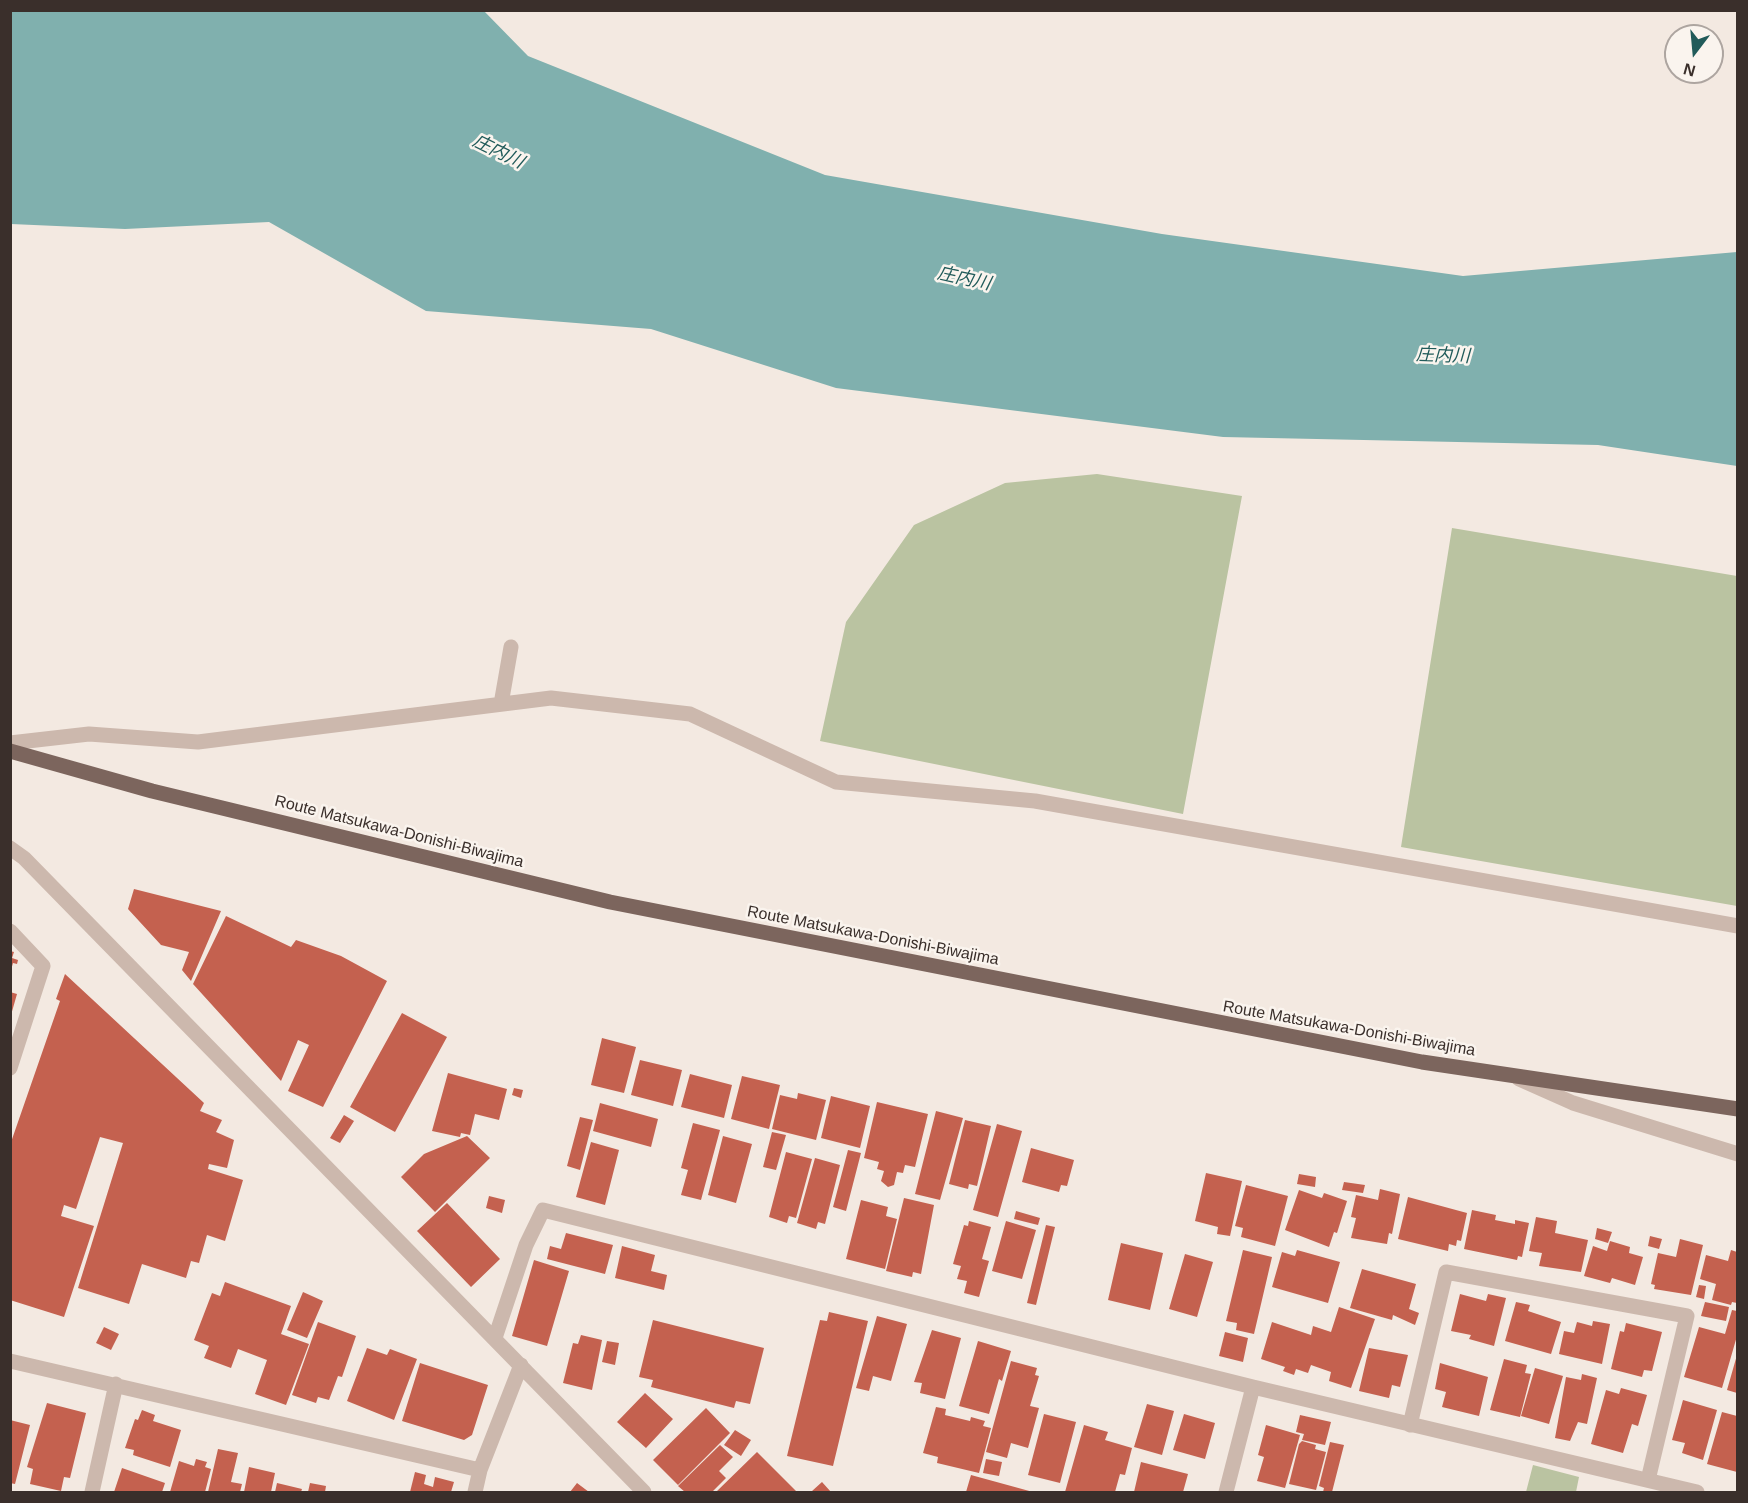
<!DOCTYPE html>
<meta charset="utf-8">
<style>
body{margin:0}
#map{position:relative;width:1748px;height:1503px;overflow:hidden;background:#f3e9e1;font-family:Arial,sans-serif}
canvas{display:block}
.frame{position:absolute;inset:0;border:12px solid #3a2f2b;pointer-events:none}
.north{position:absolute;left:1664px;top:24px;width:60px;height:60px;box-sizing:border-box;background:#faf4ee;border:2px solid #ada5a0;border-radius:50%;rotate:196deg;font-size:16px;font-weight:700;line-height:24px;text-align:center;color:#3a2f2b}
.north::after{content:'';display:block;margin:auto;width:21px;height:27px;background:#215b5a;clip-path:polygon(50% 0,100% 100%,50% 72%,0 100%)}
</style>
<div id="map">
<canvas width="1748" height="1503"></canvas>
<div class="frame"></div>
<div class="north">N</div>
</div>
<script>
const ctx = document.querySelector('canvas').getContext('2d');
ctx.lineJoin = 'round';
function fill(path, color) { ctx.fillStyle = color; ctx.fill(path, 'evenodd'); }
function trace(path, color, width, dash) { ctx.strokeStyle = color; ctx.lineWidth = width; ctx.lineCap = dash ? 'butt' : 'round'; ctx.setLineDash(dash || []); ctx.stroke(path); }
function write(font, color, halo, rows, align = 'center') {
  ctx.font = font + ' Arial,"Noto Sans JP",sans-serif'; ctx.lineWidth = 5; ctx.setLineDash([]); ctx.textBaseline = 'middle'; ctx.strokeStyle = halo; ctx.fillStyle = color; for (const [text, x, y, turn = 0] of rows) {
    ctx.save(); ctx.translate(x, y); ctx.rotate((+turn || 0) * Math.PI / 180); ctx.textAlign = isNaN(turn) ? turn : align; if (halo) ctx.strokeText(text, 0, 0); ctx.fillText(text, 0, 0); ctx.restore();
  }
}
fill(new Path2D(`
 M1097 474 1242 496 1183 814 820 741 846 622 914 525 1005 483Z
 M1452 528 1737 576V906L1401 847Z
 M1533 1465 1579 1477 1576 1492H1526Z`), '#bac3a1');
fill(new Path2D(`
 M11 10 484 11 528 56 825 175 1162 234 1463 276 1737 252V466L1598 445 1223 437 836 388 651 329 426 311 269 222 125 229 11 224Z`), '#80b0ae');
fill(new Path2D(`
 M134 889 221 911 191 981 182 970 189 952 161 945 128 909Z
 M226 916 291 947 296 940 341 956 387 981 323 1107 288 1091 309 1045 298 1040 281 1081 193 984Z
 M10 951 14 952 12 958 18 960 17 964 13 963 11 970Z
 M65 974 204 1103 200 1111 222 1120 216 1132 234 1140 227 1168 209 1164 208 1169 243 1180 225 1241 207 1235 199 1263 191 1261 186 1278 142 1264 129 1304 78 1288 123 1143 100 1137 76 1209 64 1205 61 1216 94 1226 64 1317 10 1300V1145L60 1001 56 999Z
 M10 992 17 994 11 1015H10Z
 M402 1013 447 1037 395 1132 350 1107Z
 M602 1038 636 1047 624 1093 591 1085Z
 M640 1060 682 1070 673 1106 631 1095Z
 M448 1073 507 1089 499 1120 475 1114 470 1135 461 1133 460 1137 432 1131Z
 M690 1074 732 1085 724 1118 681 1107Z
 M742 1076 780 1085 769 1129 731 1119Z
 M514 1088 523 1090 521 1098 512 1095Z
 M798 1093 826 1100 816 1140 772 1129 780 1095 797 1099Z
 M831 1096 870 1106 860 1148 821 1138Z
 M877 1102 928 1114 915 1167 905 1165 903 1173 897 1172 894 1185 888 1187 881 1181 884 1171 877 1169 879 1162 864 1158Z
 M600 1103 658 1119 651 1147 593 1131Z
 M936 1111 963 1118 940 1200 915 1194Z
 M344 1115 354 1121 340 1143 330 1138Z
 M580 1117 593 1120 580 1170 567 1166Z
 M965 1120 991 1126 977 1186 969 1184 968 1189 949 1184Z
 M693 1123 720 1130 701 1200 681 1195 688 1170 681 1168Z
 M997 1124 1022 1131 998 1217 973 1210Z
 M772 1132 786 1135 776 1170 763 1167Z
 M467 1136 490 1158 435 1212 401 1177 424 1154Z
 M723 1136 752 1144 736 1203 708 1195Z
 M591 1142 619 1150 605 1205 576 1197Z
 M1031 1148 1074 1160 1067 1186 1061 1185 1059 1192 1022 1182Z
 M848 1150 861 1153 846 1211 833 1207Z
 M786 1152 812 1159 796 1218 789 1216 787 1223 769 1217Z
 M815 1158 840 1165 825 1224 818 1222 816 1229 797 1223Z
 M1206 1173 1242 1181 1230 1236 1217 1234 1218 1227 1195 1221Z
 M1299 1174 1316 1177 1315 1187 1297 1184Z
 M1344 1182 1365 1185 1363 1193 1342 1190Z
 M1246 1185 1288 1196 1275 1246 1241 1237 1243 1228 1235 1226Z
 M1380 1189 1400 1194 1392 1234 1389 1233 1387 1244 1351 1238 1356 1218 1351 1217 1356 1195 1378 1200Z
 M1299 1190 1322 1198 1324 1193 1347 1201 1337 1233 1334 1232 1329 1247 1285 1230Z
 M489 1196 505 1200 502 1213 486 1208Z
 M1408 1197 1467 1213 1461 1241 1457 1240 1456 1246 1449 1244 1448 1251 1398 1239Z
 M904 1198 934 1205 921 1274 913 1272 912 1277 886 1271Z
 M861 1200 888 1207 886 1216 897 1219 885 1269 846 1259Z
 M447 1203 500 1259 471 1287 417 1231Z
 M1472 1210 1496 1215 1495 1220 1515 1224V1220L1529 1223 1522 1257 1518 1256 1517 1260 1464 1249Z
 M1016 1211 1040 1218 1038 1225 1014 1219Z
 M1536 1217 1557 1221 1555 1233 1588 1240 1581 1272 1539 1266 1542 1253 1529 1251Z
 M969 1221 991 1227 982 1259 989 1261 979 1297 964 1293 967 1281 957 1279 961 1266 953 1264 964 1225 968 1226Z
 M1006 1221 1036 1230 1022 1279 992 1271Z
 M1046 1225 1055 1227 1036 1305 1027 1303Z
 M1597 1228 1612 1232 1608 1243 1595 1239Z
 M566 1233 613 1245 605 1274 547 1259 550 1246 561 1249Z
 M1650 1236 1662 1239 1659 1249 1648 1246Z
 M1680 1239 1703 1245 1691 1295 1654 1289 1655 1285 1651 1284 1658 1253 1676 1257Z
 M1610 1241 1630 1247 1629 1253 1643 1257 1635 1285 1612 1278 1610 1283 1584 1276 1593 1246 1607 1251Z
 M1121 1243 1163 1253 1150 1310 1108 1300Z
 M622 1246 655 1255 651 1271 667 1275 664 1290 615 1278Z
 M1243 1250 1272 1257 1254 1334 1236 1330 1237 1323 1226 1321Z
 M1297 1250 1340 1262 1328 1303 1272 1287 1282 1252 1295 1256Z
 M1731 1250 1737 1252V1303L1732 1302 1731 1305 1712 1300 1716 1284 1700 1279 1706 1255 1728 1261Z
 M1185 1254 1213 1262 1197 1317 1169 1309Z
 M534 1260 569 1271 547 1346 512 1336Z
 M1362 1269 1416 1284 1409 1309 1419 1313 1415 1325 1393 1315 1392 1320 1350 1308Z
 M225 1282 291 1306 281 1334 309 1344 286 1405 255 1394 267 1360 238 1349 231 1368 204 1358 209 1346 194 1340 212 1293 220 1296Z
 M1699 1285 1706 1286 1704 1299 1696 1297Z
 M303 1292 323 1301 307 1338 287 1330Z
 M1460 1294 1486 1301 1488 1294 1506 1298 1494 1346 1469 1339 1471 1335 1451 1331Z
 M1516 1302 1530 1305 1528 1311 1561 1322 1551 1354 1505 1341Z
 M1705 1302 1729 1307 1726 1321 1701 1316Z
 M1339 1307 1375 1319 1351 1388 1329 1381 1331 1372 1311 1365 1308 1373 1296 1369 1294 1375 1283 1371 1285 1367 1261 1359 1272 1322 1311 1335 1313 1326 1331 1332Z
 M1732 1310 1737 1311V1336L1722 1388 1684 1377 1699 1327 1725 1334Z
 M829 1312 868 1321 833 1466 787 1456 820 1320 827 1321Z
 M877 1316 907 1324 891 1381 873 1376 869 1391 856 1388Z
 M653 1320 764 1348 750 1404 736 1401 734 1408 651 1387 653 1380 639 1377Z
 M1593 1321 1610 1324 1602 1364 1559 1354 1564 1331 1574 1333 1577 1322 1592 1326Z
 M318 1322 356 1336 342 1377 338 1376 329 1400 318 1397 316 1403 292 1395Z
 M1626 1323 1662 1332 1652 1371 1644 1370 1642 1377 1611 1369 1620 1331 1624 1332Z
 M104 1327 119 1334 111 1350 96 1343Z
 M932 1330 961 1338 945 1399 920 1393 922 1383 914 1382Z
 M1225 1332 1248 1338 1243 1362 1219 1356Z
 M581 1335 602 1340 592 1390 563 1383 573 1343 578 1344Z
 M607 1341 619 1343 615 1365 602 1362Z
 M978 1341 1011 1351 1002 1381 999 1379 989 1414 959 1406Z
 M367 1348 387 1355 390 1349 417 1359 394 1420 347 1401Z
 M1369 1348 1408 1355 1400 1387 1392 1385 1389 1398 1359 1391Z
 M1737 1355V1393L1727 1390Z
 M1504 1359 1527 1365 1525 1373 1531 1374 1520 1417 1490 1410Z
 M1011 1361 1037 1368 1035 1375 1039 1376 1030 1406 1039 1408 1028 1448 1011 1443 1007 1458 986 1452Z
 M420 1363 488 1385 472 1435 464 1440 402 1421Z
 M1440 1363 1488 1377 1479 1416 1442 1407 1446 1392 1435 1389Z
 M1535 1368 1563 1376 1549 1424 1521 1416Z
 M1582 1374 1597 1378 1587 1424 1578 1422 1570 1441 1555 1438 1566 1377 1581 1380Z
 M1621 1388 1647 1395 1638 1426 1632 1424 1623 1453 1591 1444 1606 1390 1619 1394Z
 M645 1393 673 1419 646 1448 617 1422Z
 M1683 1400 1717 1410 1703 1460 1682 1453 1685 1443 1672 1440Z
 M47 1403 86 1413 70 1478 64 1477 61 1491 30 1484 33 1469 27 1467Z
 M1147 1404 1174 1411 1162 1455 1134 1447Z
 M936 1407 946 1409 945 1415 970 1421 971 1417 985 1421 983 1426 991 1428 979 1473 937 1463 938 1457 923 1453Z
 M706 1408 730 1433 678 1485 653 1460Z
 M142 1410 155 1415 153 1421 181 1430 170 1467 133 1455 134 1450 125 1448 135 1419 138 1420Z
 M1722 1412 1737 1416V1472L1707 1464Z
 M1044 1414 1076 1422 1060 1483 1028 1475Z
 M1184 1414 1215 1423 1205 1459 1173 1450Z
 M1300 1415 1331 1422 1325 1445 1302 1440 1304 1434 1296 1432Z
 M10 1420 30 1425 15 1484 10 1483Z
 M1084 1425 1108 1432 1105 1440 1132 1448 1125 1475 1120 1474 1115 1492H1065Z
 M1266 1425 1300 1435 1285 1488 1257 1481 1264 1457 1258 1455Z
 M735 1430 751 1440 741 1456 724 1445Z
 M1302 1441 1316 1445 1315 1449 1326 1452 1316 1490 1289 1484 1299 1444Z
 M1330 1442 1344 1445 1332 1492H1323L1324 1488 1319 1486Z
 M720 1445 733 1457 719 1471 726 1478 712 1492H685L678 1486Z
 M218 1449 238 1453 231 1482 242 1484 240 1492H208Z
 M757 1452 797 1492H716Z
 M196 1459 207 1462 205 1467 211 1469 205 1492H170L179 1461 194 1466Z
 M986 1459 1002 1462 999 1476 983 1473Z
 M1141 1462 1188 1474 1183 1492H1134Z
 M249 1467 275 1473 271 1492H244Z
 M122 1468 165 1483 162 1492H114Z
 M415 1472 426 1475 424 1484 433 1487 435 1477 454 1482 451 1492H410Z
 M971 1475 1033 1492H966Z
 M822 1482 831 1492 812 1491Z
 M277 1483 302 1489 301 1492H275Z
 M310 1483 326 1486 325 1492H308Z
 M577 1483 589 1492H570Z`), '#c4614f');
trace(new Path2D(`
 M501 704 511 647
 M10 743 89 734 198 742 551 698 690 714 836 782 1035 801 1738 926
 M10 848 24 858 644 1492
 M10 931 43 966 10 1068
 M1519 1079 1573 1103 1738 1154
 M495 1338 526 1245 543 1210 1253 1387 1697 1492
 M10 1361 480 1470
 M1410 1425 1446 1272 1687 1316 1648 1480
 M92 1492 116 1384
 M475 1492 480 1470 521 1365
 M1226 1492 1253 1387`), '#ccb8ad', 15);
trace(new Path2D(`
 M10 751 152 791 610 902 1422 1062 1738 1109`), '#7c655d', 15);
write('16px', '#3a2f2b', '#faf4ee', [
 ["Route Matsukawa-Donishi-Biwajima",399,832,14],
 ["Route Matsukawa-Donishi-Biwajima",873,936,11],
 ["Route Matsukawa-Donishi-Biwajima",1349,1029,10]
]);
write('italic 18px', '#215b5a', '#faf4ee', [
 ["庄内川",498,152,26],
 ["庄内川",964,279,12],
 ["庄内川",1443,356,2]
]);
</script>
